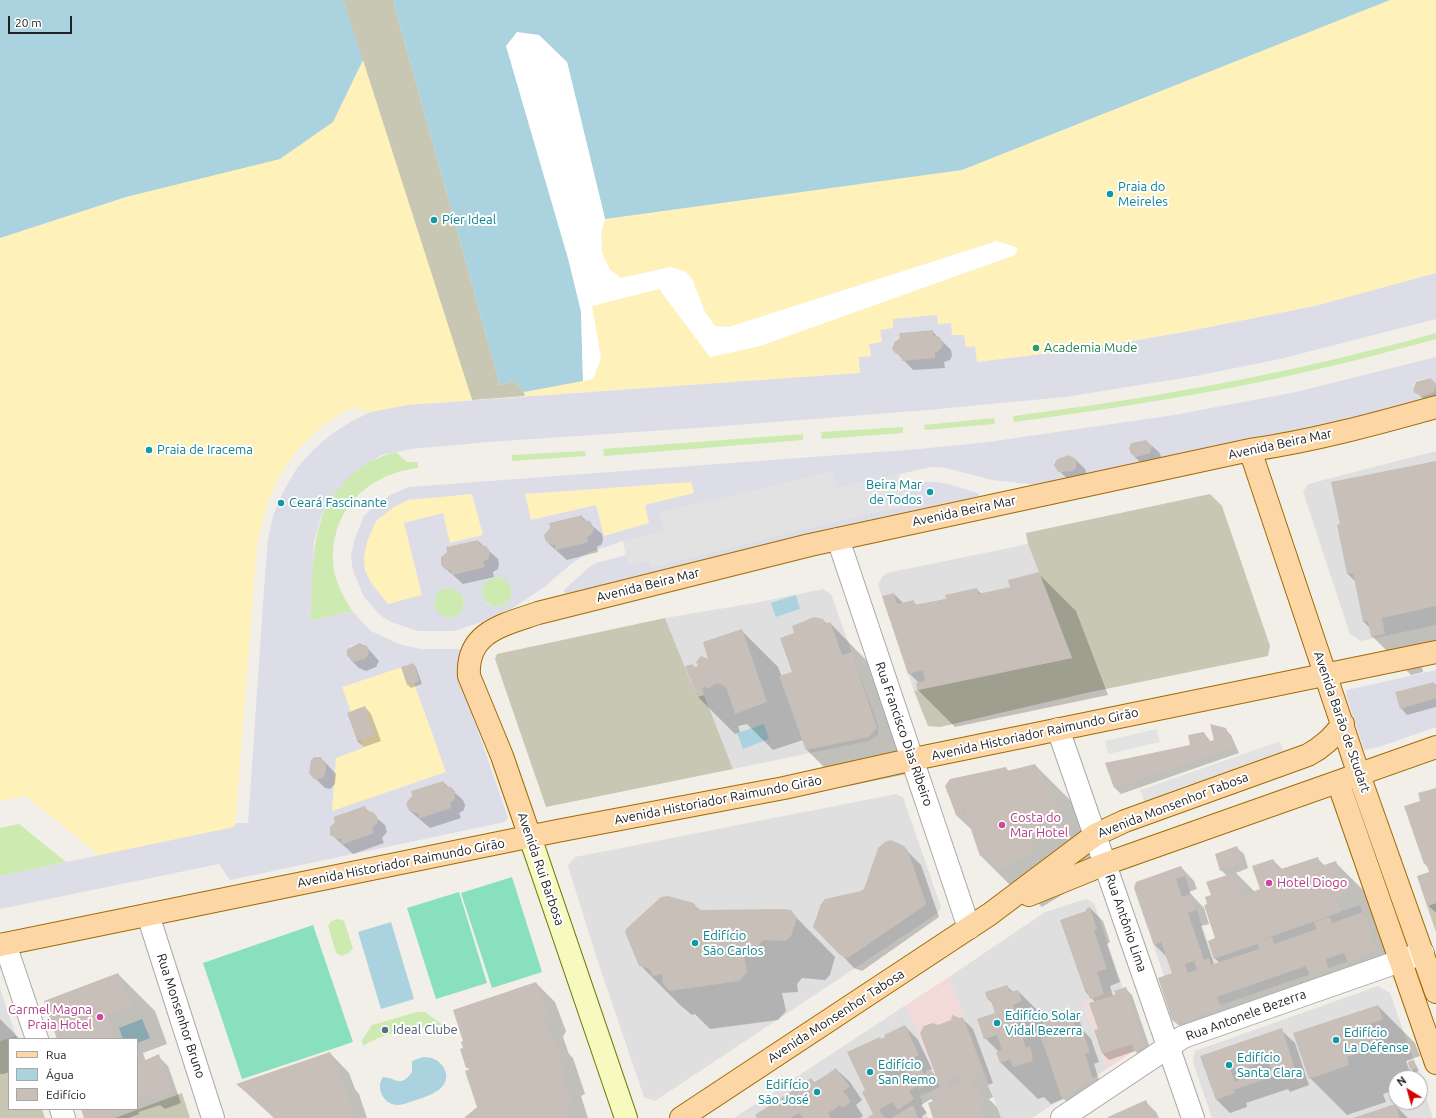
<!DOCTYPE html>
<meta charset="utf-8">
<style>
body{margin:0}
#map{position:relative;width:1436px;height:1118px;overflow:hidden;background:#f2efe9;font-family:Ubuntu,sans-serif}
canvas{display:block}
.legend{position:absolute;left:8px;top:1038px;width:130px;height:72px;box-sizing:border-box;background:#fff;border:1px solid #a7a7a7;margin:0;padding:5px 7px;list-style:none;font-size:12px;color:#222}
.legend li{display:flex;align-items:center;gap:8px;height:20px}
.legend b{width:20px;border:1px solid #a7a7a7}
.north{position:absolute;left:1388px;top:1070px;width:40px;height:40px;box-sizing:border-box;background:#fff;border:1px solid #a7a7a7;border-radius:50%;rotate:323deg;font-size:11px;font-weight:700;line-height:16px;text-align:center;color:#222}
.north::after{content:'';display:block;margin:auto;width:14px;height:18px;background:#d40000;clip-path:polygon(50% 0,100% 100%,50% 72%,0 100%)}
.scale{position:absolute;left:8px;top:16px;width:64px;height:18px;box-sizing:border-box;border:2px solid #222;border-top:0;padding-left:5px;font-size:12px;line-height:14px;white-space:nowrap;color:#222;-webkit-text-stroke:3px #fff;paint-order:stroke}
</style>
<div id="map">
<canvas width="1436" height="1118"></canvas>
<ul class="legend">
<li><b style="height:5px;background:#fcd6a4"></b>Rua</li>
<li><b style="height:11px;background:#aad3df"></b>Água</li>
<li><b style="height:11px;background:#c7bfb8"></b>Edifício</li>
</ul>
<div class="north">N</div>
<div class="scale">20 m</div>
</div>
<script>
const ctx = document.querySelector('canvas').getContext('2d');
ctx.lineJoin = 'round';
function fill(path, color) { ctx.fillStyle = color; ctx.fill(path, 'evenodd'); }
function trace(path, color, width, dash) { ctx.strokeStyle = color; ctx.lineWidth = width; ctx.lineCap = dash ? 'butt' : 'round'; ctx.setLineDash(dash || []); ctx.stroke(path); }
function write(font, color, halo, rows, align = 'center') {
  ctx.font = font + ' Ubuntu,sans-serif'; ctx.lineWidth = 4; ctx.setLineDash([]); ctx.textBaseline = 'middle'; ctx.strokeStyle = halo; ctx.fillStyle = color; for (const [text, x, y, turn = 0] of rows) {
    ctx.save(); ctx.translate(x, y); ctx.rotate((+turn || 0) * Math.PI / 180); ctx.textAlign = isNaN(turn) ? turn : align; if (halo) ctx.strokeText(text, 0, 0); ctx.fillText(text, 0, 0); ctx.restore();
  }
}
fill(new Path2D(`
 M1436 451V625L1361 641 1350 634 1303 492 1308 484Z
 M1028 544 1072 658 914 691 878 585 882 577 887 573Z
 M823 589 831 594 878 725V735L868 741 733 769 704 695 697 697 665 618 755 603Z
 M896 794 903 797 941 907 938 913 655 1101 644 1097 597 959 568 866 571 861 575 857Z
 M1181 866 1212 953 1360 905 1374 947 1373 953 1220 1005 1178 1017 1134 888 1136 882Z
 M1086 899 1094 903 1123 988 1083 1002 1107 1069 1032 1118H1001L949 977 1045 912Z
 M1378 986 1390 993 1420 1078H1396V1102H1420V1079L1433 1118H1212L1193 1062 1195 1051Z
 M0 988 16 1036 0 1041Z
 M906 1005 940 1087 920 1096 928 1118H734Z`), '#e0dfdf');
fill(new Path2D(`
 M949 977 984 1073 974 1077 960 1073 940 1087 906 1005Z
 M1126 987 1146 1047 1134 1051 1107 1069 1083 1002Z`), '#f2dad9');
fill(new Path2D(`
 M343 0H393L500 385 514 381 524 392 525 396 472 400Z
 M1210 494 1222 506 1270 646 1268 656 1086 693 940 727 928 726 914 691 1072 658 1028 544 1026 533Z
 M665 618 697 697 704 695 733 769 546 807 495 659 497 654Z
 M1436 903V932L1427 906Z
 M16 1036 17 1039H9V1109H42L45 1118H0V1041Z
 M182 1093 190 1118H115Z`), '#c7c7b4');
fill(new Path2D(`
 M1436 333V339C1370 357 1303 374 1235 387 1162 401 1088 412 1014 422L1013 416C1156 398 1297 372 1436 333Z
 M994 418 995 424 925 430 924 425Z
 M903 427V433L822 439 821 432Z
 M803 434V440L604 456 603 449Z
 M585 451 586 456 512 461V455Z
 M396 452 407 462H418V468C369 474 332 508 333 560 333 578 343 596 352 611L310 621C313 548 310 475 396 452Z
 M482 592a15 15 0 1 1 30 0a15 15 0 1 1-30 0Z
 M434 603a15 15 0 1 1 30 0a15 15 0 1 1-30 0Z
 M19 824 66 862 0 876V828Z
 M339 919 344 921 353 948 349 953 341 956 336 953 328 926 331 921Z
 M417 1012H425L447 1028C414 1027 392 1029 363 1046L362 1040 372 1025Z`), '#cdebb0');
fill(new Path2D(`
 M1390 0H1436V273C1395 284 1355 297 1313 306 1202 331 1090 348 977 362L966 347 938 325 937 315 893 319 894 328 861 373 525 396 524 392 593 379 601 358 591 306 659 289 710 357 760 346 1014 255 1017 248 997 241 729 327 715 326 705 312 692 279 671 267 620 278C599 262 598 243 605 219L962 170Z
 M363 60 472 400 408 405 371 412 353 408C340 412 329 421 319 429 278 463 263 505 256 556L235 827 100 856 26 796 0 801V238L126 197 333 122Z
 M691 482 694 493 645 505 649 523 603 536 596 505 531 520 525 494Z
 M472 494 483 535 450 543 404 523 423 595 388 604C378 594 370 584 366 571 358 544 377 513 401 502 417 496 453 496 472 494Z
 M401 667 407 685 414 683 446 772 332 812 336 758 362 748 360 740 375 735 365 707 351 712 342 688Z`), '#fff1ba');
fill(new Path2D(`
 M512 877 542 972 492 988 461 893Z
 M459 892 487 983 436 999 407 908Z
 M313 925 353 1042 242 1079 203 963Z`), '#88e0be');
fill(new Path2D(`
 M832 470 837 488 899 473 907 505 814 526 651 567 649 560 628 566 623 541 665 531 660 513Z
 M1157 729 1160 742 1108 754 1105 741Z
 M1278 742 1281 744 1284 754 1141 805 1144 800 1140 790Z
 M1248 986 1251 995 1220 1005 1217 997Z`), '#e2e2e2');
fill(new Path2D(`
 M1436 273V319L1280 359 1196 376 1065 397 928 410 711 427 488 442 411 449 382 455 366 464 353 473 328 501 320 520 314 542 310 621 352 611 371 631 399 644 421 649H461L458 661 459 676 508 818 505 822 230 880 219 864 0 909V876L234 827 236 823H248L265 574 268 539 273 516 283 492 297 468 314 449 333 433 352 421 371 412 408 405 860 373 859 357 871 356 869 344 882 342 880 330 893 328V319L937 315 938 324 951 323 952 335H964L966 347 975 346 977 362 1092 348 1179 333 1315 306ZM933 330V335L940 337 942 342 943 345 937 352 901 355 896 354 893 349 892 344 896 340 900 338V333ZM362 643 367 646 369 650 367 657 355 662 348 659 347 649 351 646ZM414 663 419 681 414 683 446 772 332 811 336 758 363 748 360 740H356L347 713 351 712 342 687ZM317 756 323 758 326 763 325 774 323 778 317 779H314L309 773 311 760ZM443 781 445 786 451 787 455 791 454 800 450 803 451 808 420 818 418 813 409 811 406 804 409 799 412 796 411 791ZM367 811 373 812 377 816 378 822 372 828 374 833 343 844 341 839 335 838 330 835V827L335 822 333 817Z
 M1436 357V383L1430 378 1418 380 1414 384 1413 390 1418 395 1422 396 1432 393 1436 387V398L1333 424 1039 485 992 480 946 468 931 467 837 488 832 471 660 513 665 531 623 541 588 553 571 564 543 588 513 608 491 619 454 631H418L394 623 381 616 364 597 353 571 351 556 354 541 364 516 370 510 390 495 409 487 919 449 988 442 1174 415 1296 392ZM1146 440 1152 446 1150 453 1136 457 1131 454 1129 451 1131 443ZM1069 455 1076 459V468L1072 471 1058 472 1054 463 1056 460ZM691 482 694 493 645 505 649 523 604 536 596 505 531 520 525 494ZM472 494 483 535 450 543 443 513 404 523 422 595 388 604 371 583 365 570 364 557 367 542 376 521 394 507 408 500ZM581 515 583 520 590 521 594 528 592 534 587 537 588 542 556 550 555 545 549 544 545 540 544 535 550 528 549 523ZM478 540 479 545 486 546 490 551 488 559 483 562 484 567 452 575 451 570 445 569 441 565V557L447 552 446 547ZM498 577 507 581 510 586 512 595 506 604 498 607 488 605 483 598 482 593V588L488 580ZM445 588 455 589 463 596 464 606 459 614 455 617H445L441 615 435 608 434 603 437 594Z
 M925 482H935L948 484 978 493 979 496 568 596 565 594 564 590 588 568 596 563 626 555 629 565 649 560 651 567 814 526 907 505 903 487Z
 M1436 670V687L1434 682 1395 692 1400 709 1436 698V727L1382 746 1365 750 1363 747 1346 695 1347 690Z`), '#dddde8');
fill(new Path2D(`
 M0 0H343L363 60 333 122 280 159 126 197 0 238Z
 M393 0H1390L962 170 605 219 567 62 569 262 581 311 583 381 524 392 514 381 500 385Z
 M796 595 800 609 776 617 771 603Z
 M764 724 769 739 743 749 737 733Z
 M391 922 414 999 381 1009 358 932Z
 M142 1019 150 1038 137 1043V1039H123L119 1028Z
 M423 1057C432 1057 439 1060 444 1068 454 1089 428 1096 413 1101 409 1102 403 1105 399 1105 384 1106 375 1088 383 1077 395 1077 400 1089 412 1072V1061Z`), '#aad3df');
fill(new Path2D(`
 M517 32 539 35 567 62 605 219 601 233 602 253 610 270 621 278 671 267 686 272 692 279 705 312 715 326 729 327 997 241 1018 248 1015 255 760 346 710 357 659 289 592 306 601 358 593 379 583 381 581 311 569 262 506 46Z`), '#fff');
fill(new Path2D(`
 M932 331 951 350 952 356 950 360 944 362 945 368 913 370 897 353Z
 M1430 379 1436 385V404H1429L1418 394 1415 384 1418 381Z
 M1146 441 1159 452 1162 459 1143 465 1133 455Z
 M1069 456 1075 459 1085 469 1087 475 1071 482 1056 468 1055 464 1060 458Z
 M1436 462V653L1420 657 1423 672 1411 675 1372 636 1370 628 1364 622 1355 581 1348 574Z
 M581 516 602 534 603 539 602 544 597 547 598 552 567 560 549 544 545 537 546 533 551 528Z
 M478 541 498 559 499 564 498 569 493 572 494 577 463 584 445 568 441 562 442 557 448 553Z
 M1039 574 1076 611 1108 695 955 727 918 690 919 683 909 673 894 594 904 604 913 602 917 605 947 599 976 589 982 594 1011 588Z
 M823 620 827 624 830 623 867 661 907 774 844 787 807 750 803 740 773 750 747 724 738 726 740 732 735 734 698 697 692 665 696 668 710 660 741 630 778 667 782 677 794 673 796 634Z
 M365 645 379 661 376 667 366 671 359 668 349 658 347 653Z
 M413 664 416 667 422 684 411 688 408 685 403 668Z
 M1434 683 1436 685V707L1407 715 1401 708 1396 693Z
 M365 707 371 714 381 741 364 747 357 741Z
 M1224 728 1231 735 1239 753 1121 794 1115 788 1106 763 1192 746 1204 733 1211 742 1216 741Z
 M321 758 336 774 335 784 330 789 325 788 315 778Z
 M1035 765 1076 806 1096 858 1073 888 1042 907 1036 901 1020 895 981 856 972 830 956 815 947 786 1006 768 1009 771Z
 M443 782 463 800 465 805 464 810 459 813 461 818 430 828 410 811Z
 M1436 789V913L1428 905 1431 872 1425 864 1422 801Z
 M365 808 385 825 387 832 382 838 384 843 353 854 335 838Z
 M903 847 921 865 939 917 862 971 854 968 841 954 861 892Z
 M1237 848 1244 854 1248 868 1236 873 1255 892 1261 890 1273 860 1283 870 1317 858 1325 866 1336 863 1373 900 1383 930 1378 932 1388 960 1187 1033 1173 1020V973L1168 958 1154 944 1135 888 1181 867 1194 881 1197 889 1189 892 1204 908 1209 924 1201 926 1214 964 1220 963 1214 958 1216 939 1209 905 1212 896 1227 876 1221 870Z
 M693 904 701 911H790L835 957 830 975 825 980 802 978 797 984 798 992 782 993 786 1011 778 1020 710 1029 695 1014 692 1015 680 1005 640 965Z
 M1090 908 1103 921 1110 942 1107 944 1120 982 1110 986 1113 996 1125 988 1132 995 1152 1054 1142 1057 1135 1051 1109 1060 1102 1053 1095 1002 1085 991 1087 912Z
 M118 974 155 1011 167 1044 143 1053 146 1062 158 1056 168 1066 181 1103 165 1109 160 1105 138 1112 139 1114 129 1118H85L82 1109H137V1039H58Z
 M536 983 555 1002 566 1031 563 1037 569 1054 573 1058 585 1094 581 1096 588 1118H466L478 1107 470 1070 467 1067 465 1049Z
 M1007 986 1013 992 1018 991 1047 1020 1070 1012 1080 1022 1083 1030 1091 1039 1099 1062 1094 1064 1102 1089 1073 1108 1064 1099 1051 1104 1044 1097 1038 1099 1000 1062 999 1052 985 1038 996 1014 993 1004 988 999Z
 M1378 1006 1415 1043 1420 1056 1406 1061 1412 1078H1396V1090L1383 1094 1386 1102 1347 1115 1310 1078Z
 M0 1019 20 1039H9V1072L4 1074H0Z
 M963 1019 973 1029 993 1083 988 1085 993 1097 989 1099 997 1107 1001 1118H934V1102L931 1099 921 1105 927 1113 922 1116 923 1118H869L874 1114 866 1091 882 1040 905 1026 918 1040 932 1069 926 1072 927 1073 931 1071 938 1078V1026Z
 M1281 1030 1295 1043 1309 1085 1290 1092 1288 1089 1246 1103 1247 1107 1230 1113 1216 1099 1202 1057Z
 M330 1053 349 1073 355 1089 359 1094 367 1118H274L238 1085Z
 M1414 1061 1419 1071 1414 1073 1409 1063Z
 M836 1069 850 1082 862 1100 856 1105 863 1116 860 1118H758Z
 M1146 1102 1156 1112 1159 1118H1110Z
 M1395 1105 1408 1118H1355Z`), '#0003');
fill(new Path2D(`
 M933 330V335L940 337 943 345 940 350 935 352V358L902 361 901 355 896 354 892 349 894 342 900 338 899 333Z
 M1430 378 1436 383 1434 392 1422 396 1415 393 1413 390 1416 382Z
 M1146 440 1152 446 1150 453 1136 457 1131 454 1129 449 1131 443Z
 M1069 455 1076 459V468L1072 471 1058 472 1054 465 1056 460Z
 M1436 461V606L1382 618 1385 634 1371 637 1368 621 1363 622 1353 573 1347 574 1337 525 1340 524 1331 482Z
 M582 515 583 520 590 521 594 528 592 534 587 537 588 542 556 550 555 545 549 544 545 540 544 535 550 528 549 523Z
 M478 540 479 545 486 546 490 551 488 559 483 562 485 567 452 575 451 570 445 569 441 565V557L447 552 446 547Z
 M1039 572 1072 658 917 690 916 683 925 681 923 670 908 674 882 596 894 593 897 604 914 600 915 605 946 599 945 595 977 588 978 594 1010 587 1008 580Z
 M814 617 823 619 825 624 830 622 842 655 852 652 877 728 869 737 806 750 779 676 792 672 780 638 794 633 792 626Z
 M742 629 767 702 735 714 726 687 718 683 707 689 706 687 702 688 704 695 697 697 685 666 693 664 694 667 698 666 696 662 701 656 708 659 703 642Z
 M360 643 367 646 369 650 368 655 365 659 352 661 347 656V649Z
 M414 663 419 681 407 685 401 667Z
 M1434 682 1436 698 1400 709 1395 692Z
 M365 706 375 735 357 741 347 713Z
 M1210 724 1226 728 1233 747 1114 788 1105 763 1190 745 1188 735 1204 732 1207 742 1214 740Z
 M314 757H321L326 763 325 774 320 779H314L309 773 311 760Z
 M1035 764 1055 797 1058 810 1055 831 1050 832 1032 841 1035 849 1003 869 997 861 991 866 987 854 980 856 963 806 960 807 962 813 956 815 945 786 950 779 1006 767 1007 771Z
 M443 781 445 786 451 787 455 791 454 800 450 803 451 808 419 818 418 813 409 811 406 804 409 799 412 796 411 791Z
 M1436 788V903L1427 906 1417 876 1429 872 1427 863 1424 864 1404 806 1420 801 1418 793Z
 M365 806 367 811 373 812 377 816 378 822 372 828 374 833 342 844 341 839 335 838 330 835V827L335 822 333 817Z
 M891 840 904 846 908 851 926 903 924 906 848 958 845 957 840 955 813 927 821 904 825 899 861 891 864 889 878 848 885 842Z
 M1237 846 1243 862 1220 871 1215 854Z
 M1318 857 1321 866 1336 861 1347 893 1336 896 1341 912 1256 942 1272 937 1274 944 1317 929 1314 922 1330 917 1332 923 1363 912 1375 947 1374 952 1348 962 1344 953 1326 959 1329 970 1310 976 1306 966 1217 997 1221 1007 1197 1016 1198 1019 1179 1025 1172 1020 1158 978 1172 973 1161 942 1154 945 1134 888 1136 882 1181 866 1185 876 1176 879 1182 897 1191 894 1196 910 1188 913 1204 960 1209 958 1211 965 1259 949 1257 944 1214 959 1208 941 1215 938 1204 905 1207 904 1205 897 1211 895 1206 882 1236 872 1244 895 1260 889 1252 866 1273 859 1278 870ZM1194 961 1197 970 1188 973 1185 964Z
 M668 896 694 903 698 910 784 909 791 910 797 918 791 936 786 941 763 940 759 945 760 953 744 955 747 972 739 981 670 991 663 984 662 974 652 976 650 969 639 966 625 932 626 929 661 897Z
 M1090 907 1097 929 1094 930 1107 969 1097 972 1104 994 1090 999 1087 990 1085 991 1060 920 1086 911V909Z
 M118 973 131 1007 106 1016 115 1039H75L73 1034 68 1036 69 1039H57L44 1001Z
 M536 982 547 1011 544 1018 552 1038 554 1037 566 1075 562 1077 572 1106 565 1109 568 1118H464L477 1107 465 1071 470 1069V1067L466 1068 460 1049 463 1048 461 1042 463 1041 453 1010Z
 M1007 985 1010 992 1018 990 1022 1001 1013 1005 1018 1018 1015 1019 1018 1028 1022 1026 1026 1039H1023L1026 1048 1030 1046 1033 1057H1032L1033 1061 1013 1067 1010 1059 1000 1063 996 1052 1002 1050 997 1035 984 1039 977 1019 995 1013 990 998 987 999 985 992Z
 M1126 987 1146 1047 1134 1051 1132 1044 1102 1054 1094 1030 1098 1029 1089 1003 1116 995 1114 991Z
 M1378 1005 1383 1019 1369 1024 1378 1047 1347 1057 1349 1065 1309 1079 1293 1033Z
 M1070 1011 1076 1029 1081 1027 1090 1052 1085 1054 1093 1079 1062 1099 1037 1026 1044 1023 1043 1020Z
 M952 1015 960 1018 963 1017 984 1073 970 1080 972 1086H978L985 1103 981 1105 983 1118H933L928 1103 954 1093 952 1087 964 1082 960 1073 942 1085 947 1083 950 1093 934 1098 932 1092 940 1087 920 1033 924 1026 933 1023 938 1025 951 1020Z
 M905 1025 919 1055 878 1074 882 1083 920 1065 924 1074 931 1070 935 1079 919 1089 918 1086 909 1091 914 1099 898 1110 892 1102 879 1110 885 1118H867L873 1114 862 1092 865 1090 847 1052 880 1037 881 1039 885 1037 884 1035Z
 M1282 1028 1296 1072 1276 1079 1275 1076 1233 1090 1235 1093 1216 1100 1200 1056ZM1266 1056 1271 1069 1263 1072 1261 1067 1245 1073 1244 1069 1260 1063 1258 1059ZM1235 1068 1239 1080 1235 1082 1230 1069Z
 M330 1052 338 1074 340 1073 355 1118H274L263 1106 236 1084Z
 M159 1054 172 1093 154 1099 152 1094 137 1099V1064Z
 M1414 1060 1416 1068 1410 1070 1408 1062Z
 M836 1068 850 1087 843 1091 851 1102 842 1108 840 1105 828 1113 831 1118H803L799 1113 791 1118H757L755 1115 811 1078 815 1083Z
 M1146 1100 1154 1118H1108V1117Z
 M1395 1104 1400 1118H1353Z
 M913 1105 918 1118H891Z
 M81 1109H120L121 1112 104 1118H84Z`), '#c7bfb8');
const street = new Path2D(`
 M838 539 969 928
 M1058 729 1193 1118
 M148 915 213 1118
 M5 944 37 1039
 M61 1109 64 1118
 M1062 1118 1183 1037 1423 953`);
const secondary = new Path2D(`
 M530 837 626 1118`);
const primary = new Path2D(`
 M1250 450 1359 775 1436 992
 M1338 782 1436 1063
 M530 837 502 756 469 676C466 632 503 625 538 613L810 545 1250 450C1313 441 1375 424 1436 407
 M1029 895 1105 864 1436 747
 M0 945 557 831 784 788 914 759 1436 652
 M681 1118 990 914 1095 835 1125 821 1308 755C1323 747 1332 738 1343 724`);
trace(street, '#a9a9a9', 24);
trace(secondary, '#707d05', 24);
trace(primary, '#a06b00', 24);
trace(street, '#fff', 22);
trace(secondary, '#f7fabf', 22);
trace(primary, '#fcd6a4', 22);
for (const [x, y, r, color] of [
 [1110,194,4,"#0f9aa8"],
 [434,220,4,"#0f9aa8"],
 [1036,348,4,"#2e9e5b"],
 [149,450,4,"#0f9aa8"],
 [930,492,4,"#0f9aa8"],
 [281,503,4,"#0f9aa8"],
 [1002,825,4,"#d1479c"],
 [1269,883,4,"#d1479c"],
 [695,943,4,"#0f9aa8"],
 [100,1017,4,"#d1479c"],
 [997,1023,4,"#0f9aa8"],
 [385,1030,4,"#5c6f8a"],
 [1336,1040,4,"#0f9aa8"],
 [1229,1065,4,"#0f9aa8"],
 [870,1072,4,"#0f9aa8"],
 [817,1092,4,"#0f9aa8"]
]) { const dot = new Path2D(); dot.arc(x, y, r, 0, 2 * Math.PI); ctx.fillStyle = color; ctx.fill(dot); trace(dot, '#fff', 1.5); }
write('13px', '#0d838f', '#fff', [
 ["Praia do",1118,187],
 ["Meireles",1118,202],
 ["Píer Ideal",442,220],
 ["Praia de Iracema",157,450],
 ["Beira Mar",922,485,"right"],
 ["de Todos",922,500,"right"],
 ["Ceará Fascinante",289,503],
 ["Edifício",703,936],
 ["São Carlos",703,951],
 ["Edifício Solar",1005,1016],
 ["Vidal Bezerra",1005,1031],
 ["Edifício",1344,1033],
 ["La Défense",1344,1048],
 ["Edifício",1237,1058],
 ["Santa Clara",1237,1073],
 ["Edifício",878,1065],
 ["San Remo",878,1080],
 ["Edifício",809,1085,"right"],
 ["São José",809,1100,"right"]
], 'left');
write('13px', '#27864d', '#fff', [
 ["Academia Mude",1044,348]
], 'left');
write('13px', '#222', '#fff', [
 ["Avenida Beira Mar",1280,444,-12],
 ["Avenida Beira Mar",964,511,-12],
 ["Avenida Beira Mar",648,585,-14],
 ["Avenida Barão de Studart",1342,722,71],
 ["Rua Francisco Dias Ribeiro",904,734,71],
 ["Avenida Historiador Raimundo Girão",1035,734,-12],
 ["Avenida Historiador Raimundo Girão",718,800,-11],
 ["Avenida Monsenhor Tabosa",1173,805,-21],
 ["Avenida Historiador Raimundo Girão",401,863,-11],
 ["Avenida Rui Barbosa",541,869,71],
 ["Rua Antônio Lima",1126,923,71],
 ["Rua Antonele Bezerra",1246,1015,-20],
 ["Rua Monsenhor Bruno",181,1016,72],
 ["Avenida Monsenhor Tabosa",836,1016,-33]
]);
write('13px', '#b23c85', '#fff', [
 ["Costa do",1010,818],
 ["Mar Hotel",1010,833],
 ["Hotel Diogo",1277,883],
 ["Carmel Magna",92,1010,"right"],
 ["Praia Hotel",92,1025,"right"]
], 'left');
write('13px', '#4e5e75', '#fff', [
 ["Ideal Clube",393,1030]
], 'left');
</script>
